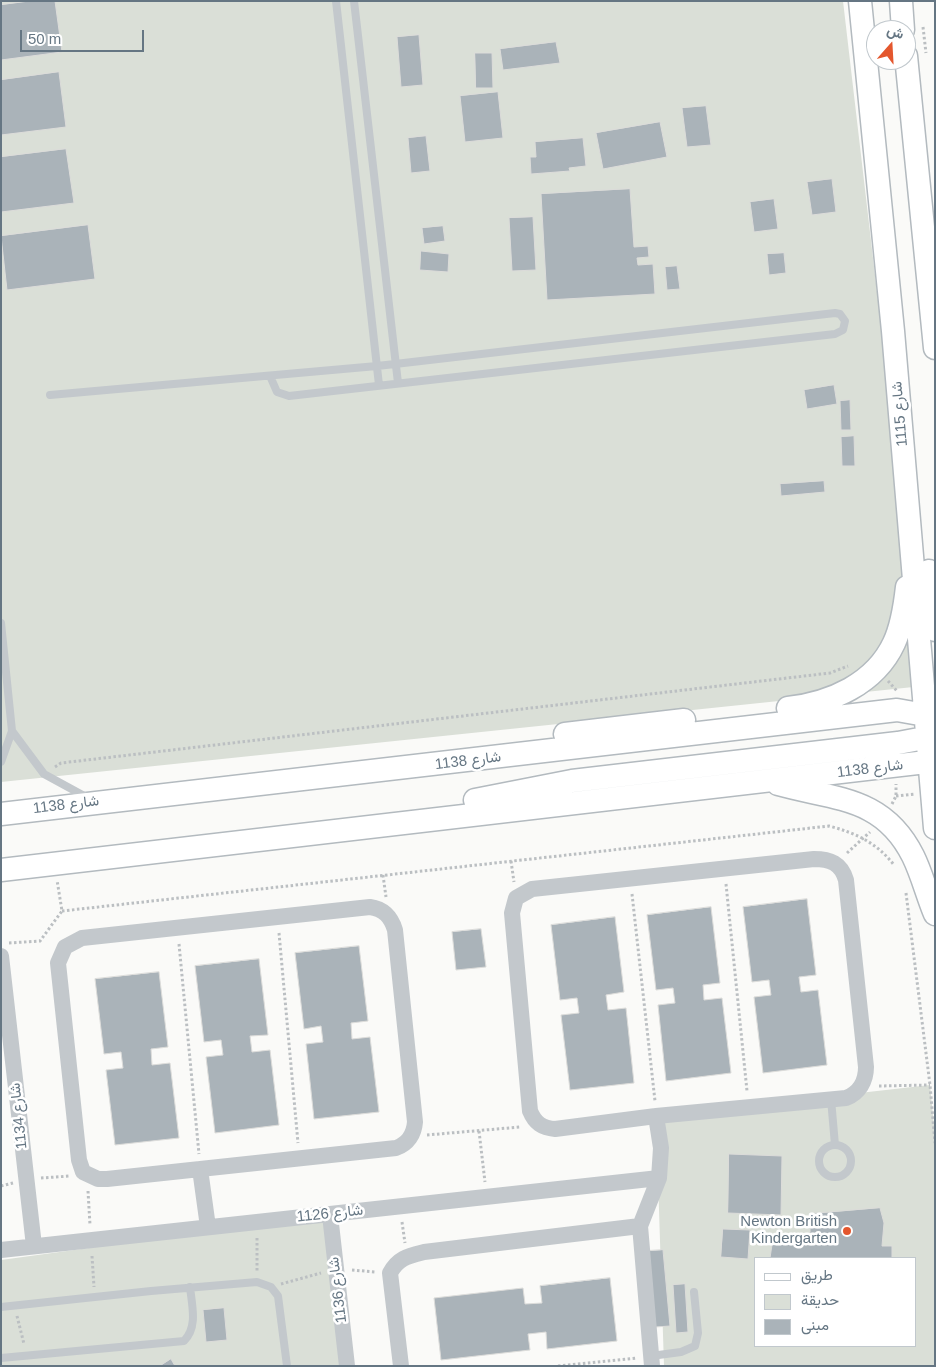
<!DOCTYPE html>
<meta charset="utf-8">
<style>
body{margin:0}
#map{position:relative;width:936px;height:1367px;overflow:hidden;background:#fafaf8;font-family:Helvetica,Vazirmatn,sans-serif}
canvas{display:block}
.frame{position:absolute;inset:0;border:2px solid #657683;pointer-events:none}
.legend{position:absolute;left:754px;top:1257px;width:162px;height:90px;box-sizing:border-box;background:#fff;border:1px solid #c1c8cd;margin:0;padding:6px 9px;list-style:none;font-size:15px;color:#657683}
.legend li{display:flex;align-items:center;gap:10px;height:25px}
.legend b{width:25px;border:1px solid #c1c8cd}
.north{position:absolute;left:866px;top:20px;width:50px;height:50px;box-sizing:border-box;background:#fff;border:1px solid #c1c8cd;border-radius:50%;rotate:19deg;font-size:14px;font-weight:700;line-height:20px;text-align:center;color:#657683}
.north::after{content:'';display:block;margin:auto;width:18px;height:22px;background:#e4572e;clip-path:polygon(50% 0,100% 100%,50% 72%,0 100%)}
.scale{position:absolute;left:20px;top:30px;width:124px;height:22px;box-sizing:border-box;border:2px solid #657683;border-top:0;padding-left:6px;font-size:15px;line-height:18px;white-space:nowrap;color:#657683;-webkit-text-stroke:4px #fff;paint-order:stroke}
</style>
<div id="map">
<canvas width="936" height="1367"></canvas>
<div class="frame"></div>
<ul class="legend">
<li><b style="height:6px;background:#fff"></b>طريق</li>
<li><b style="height:14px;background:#dadfd7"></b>حديقة</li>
<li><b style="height:14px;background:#aab3b9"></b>مبنى</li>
</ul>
<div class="north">ش</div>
<div class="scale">50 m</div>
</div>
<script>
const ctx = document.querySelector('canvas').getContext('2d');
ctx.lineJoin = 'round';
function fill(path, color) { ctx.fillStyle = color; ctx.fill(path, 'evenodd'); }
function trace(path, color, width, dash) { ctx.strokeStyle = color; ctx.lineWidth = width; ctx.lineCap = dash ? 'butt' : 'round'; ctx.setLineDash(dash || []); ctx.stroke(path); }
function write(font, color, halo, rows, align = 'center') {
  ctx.font = font + ' Helvetica,Vazirmatn,sans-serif'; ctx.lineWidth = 5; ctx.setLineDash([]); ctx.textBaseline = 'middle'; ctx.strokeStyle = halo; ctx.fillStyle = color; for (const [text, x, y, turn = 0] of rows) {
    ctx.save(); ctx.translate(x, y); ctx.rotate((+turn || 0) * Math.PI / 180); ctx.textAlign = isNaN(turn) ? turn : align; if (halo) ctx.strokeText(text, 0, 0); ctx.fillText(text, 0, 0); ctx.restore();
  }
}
fill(new Path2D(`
 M1 1H843L923 686 1 782Z
 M930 1085 935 1136V1366H664L656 1116ZM755 1258H915V1346H755Z
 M330 1215 348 1366H1V1260Z`), '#dadfd7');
const building = new Path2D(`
 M30 1H55L62 52 1 60V5Z
 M419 35 423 85 401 87 397 37Z
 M556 42 560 63 503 70 500 49Z
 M475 53H492L493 88H476Z
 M59 72 66 127 1 135V80Z
 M498 92 503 138 465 142 460 96Z
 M706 106 711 145 687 147 682 108Z
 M660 122 667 157 603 169 596 133Z
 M426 136 430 171 411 173 408 138Z
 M583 138 586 166 569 168 570 171 531 174 530 157H536L535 142Z
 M66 149 74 203 1 212V157Z
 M832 179 836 212 812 215 807 182Z
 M630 189 634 247 648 246 649 257 637 258 638 265 653 264 655 294 547 300 541 194Z
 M774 199 778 229 754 232 750 202Z
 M533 217 536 270 512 271 509 218Z
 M88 225 95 279 7 290 1 236Z
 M443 226 445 241 424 244 422 228Z
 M421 251 449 254 448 272 420 270Z
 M784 253 786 273 769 275 767 254Z
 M677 266 680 289 667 290 665 267Z
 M834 385 837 404 807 409 804 390Z
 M850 400 851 430H841L840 401Z
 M854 436 855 466H842L841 437Z
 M824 481 825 492 781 496 780 484Z
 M807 899 816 975 799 977 801 992 818 990 827 1065 763 1073 754 997 771 995 769 980 752 982 743 907Z
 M711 907 720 983 703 985 704 1000 722 998 731 1073 666 1081 658 1005 675 1003 673 988 656 990 647 915Z
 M615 917 624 992 606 995 608 1010 626 1008 634 1083 570 1090 561 1015 579 1013 577 998 560 1000 551 925Z
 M481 929 486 967 456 970 452 932Z
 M359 946 368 1021 351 1023 352 1039 370 1037 379 1112 314 1119 306 1044 323 1042 321 1026 304 1029 295 953Z
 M259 959 268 1035 250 1036 252 1052 270 1050 279 1125 215 1133 206 1057 223 1055 221 1040 204 1042 195 966Z
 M159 972 168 1047 151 1049 152 1065 170 1063 179 1138 115 1145 106 1070 123 1068 121 1052 104 1054 95 979Z
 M729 1154 782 1156 781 1215 728 1213Z
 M880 1208 884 1223 882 1246H892V1258H770L773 1238H810V1214Z
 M723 1229 750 1230 748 1259 721 1257Z
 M663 1250 670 1326 655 1327 647 1251Z
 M610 1278 617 1341 547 1349 546 1332 528 1334 530 1350 441 1360 434 1298 523 1288 525 1304 542 1303 540 1286Z
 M685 1284 688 1332 676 1333 673 1285Z
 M224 1308 227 1340 206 1342 203 1310Z
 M171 1359 175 1366H160Z`);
fill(building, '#aab3b9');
trace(building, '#dcdcda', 1);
const secondary = new Path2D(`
 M860 1 893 331 935 828
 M901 1 903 30
 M906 56 935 348
 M929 571 935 630
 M788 708C831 703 875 684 894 643 902 626 905 605 907 587
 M565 734 684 720
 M778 784C835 800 883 796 913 856 922 874 927 895 935 914
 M475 800 572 781 898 743 935 736
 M1 814 897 710 925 715 935 714
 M1 870 935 761`);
trace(secondary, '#b3babf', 25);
trace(new Path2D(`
 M923 27 926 53
 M888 681 897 691
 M55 767 61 763 830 673 848 666
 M896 796 915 794
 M892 804 896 796V784
 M847 853 870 832
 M511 861 514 882
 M383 875 386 897
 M726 884 747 1091
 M906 893 930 1085 935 1143
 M632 894 655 1101
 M62 911 829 826C856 833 877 843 894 865
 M279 933 298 1143
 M9 943 40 941 62 911 57 880
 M179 944 199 1154
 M879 1086 930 1085
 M479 1131 485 1182
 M427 1135 520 1127
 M41 1178 70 1176
 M1 1186 13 1183
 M88 1191 90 1225
 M402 1222 405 1243
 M257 1238V1271
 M92 1256 94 1287
 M352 1270 375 1272
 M281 1284 321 1273
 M17 1316 24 1344
 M558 1366 637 1358`), '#bbbfc2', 3, [2.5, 2.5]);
trace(new Path2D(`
 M336 1 379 385
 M354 1 398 383
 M50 395 377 366 395 364 835 313 840 314 845 321 843 330 835 334 289 396 277 392 270 376
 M1 623 12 731 1 762
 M12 731 44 774 88 798
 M831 1099 835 1145
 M819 1161a16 16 0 1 1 32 0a16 16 0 1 1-32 0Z
 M1 1307 151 1291 257 1282 271 1287 278 1296 287 1366
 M651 1356 681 1352 695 1346 698 1333 694 1292
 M1 1358 184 1341C198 1327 192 1306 190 1287`), '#c3c8cc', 8);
trace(new Path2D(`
 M814 859C830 859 841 863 846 880L866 1067C866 1081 859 1093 846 1098L656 1116 555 1129C542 1128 535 1123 530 1111L512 913 516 898 532 889Z
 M370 907C384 909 391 917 395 930L415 1122C414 1134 408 1144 396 1148L107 1179H98L83 1172 79 1160 58 963 65 947 82 938Z
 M1 956 34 1246
 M200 1169 208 1227
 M330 1215 347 1366
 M1 1250 659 1178
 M401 1366 390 1273C398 1258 408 1256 424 1252L640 1226
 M652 1366 640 1226 659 1178 661 1148 656 1116`), '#c3c8cc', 16);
trace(secondary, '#fff', 22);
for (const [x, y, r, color] of [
 [847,1231,5,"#e4572e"]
]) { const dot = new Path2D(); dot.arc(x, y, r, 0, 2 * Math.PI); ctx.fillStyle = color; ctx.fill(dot); trace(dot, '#fff', 2); }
write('15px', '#657683', '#fff', [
 ["شارع 1115",900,414,-95],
 ["شارع 1138",468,761,-7],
 ["شارع 1138",870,769,-7],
 ["شارع 1138",66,805,-7],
 ["شارع 1134",19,1116,-96],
 ["شارع 1126",330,1214,-6],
 ["شارع 1136",338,1290,-97]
]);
write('15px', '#657683', '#fff', [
 ["Newton British",837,1222],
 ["Kindergarten",837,1239]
], 'right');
</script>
